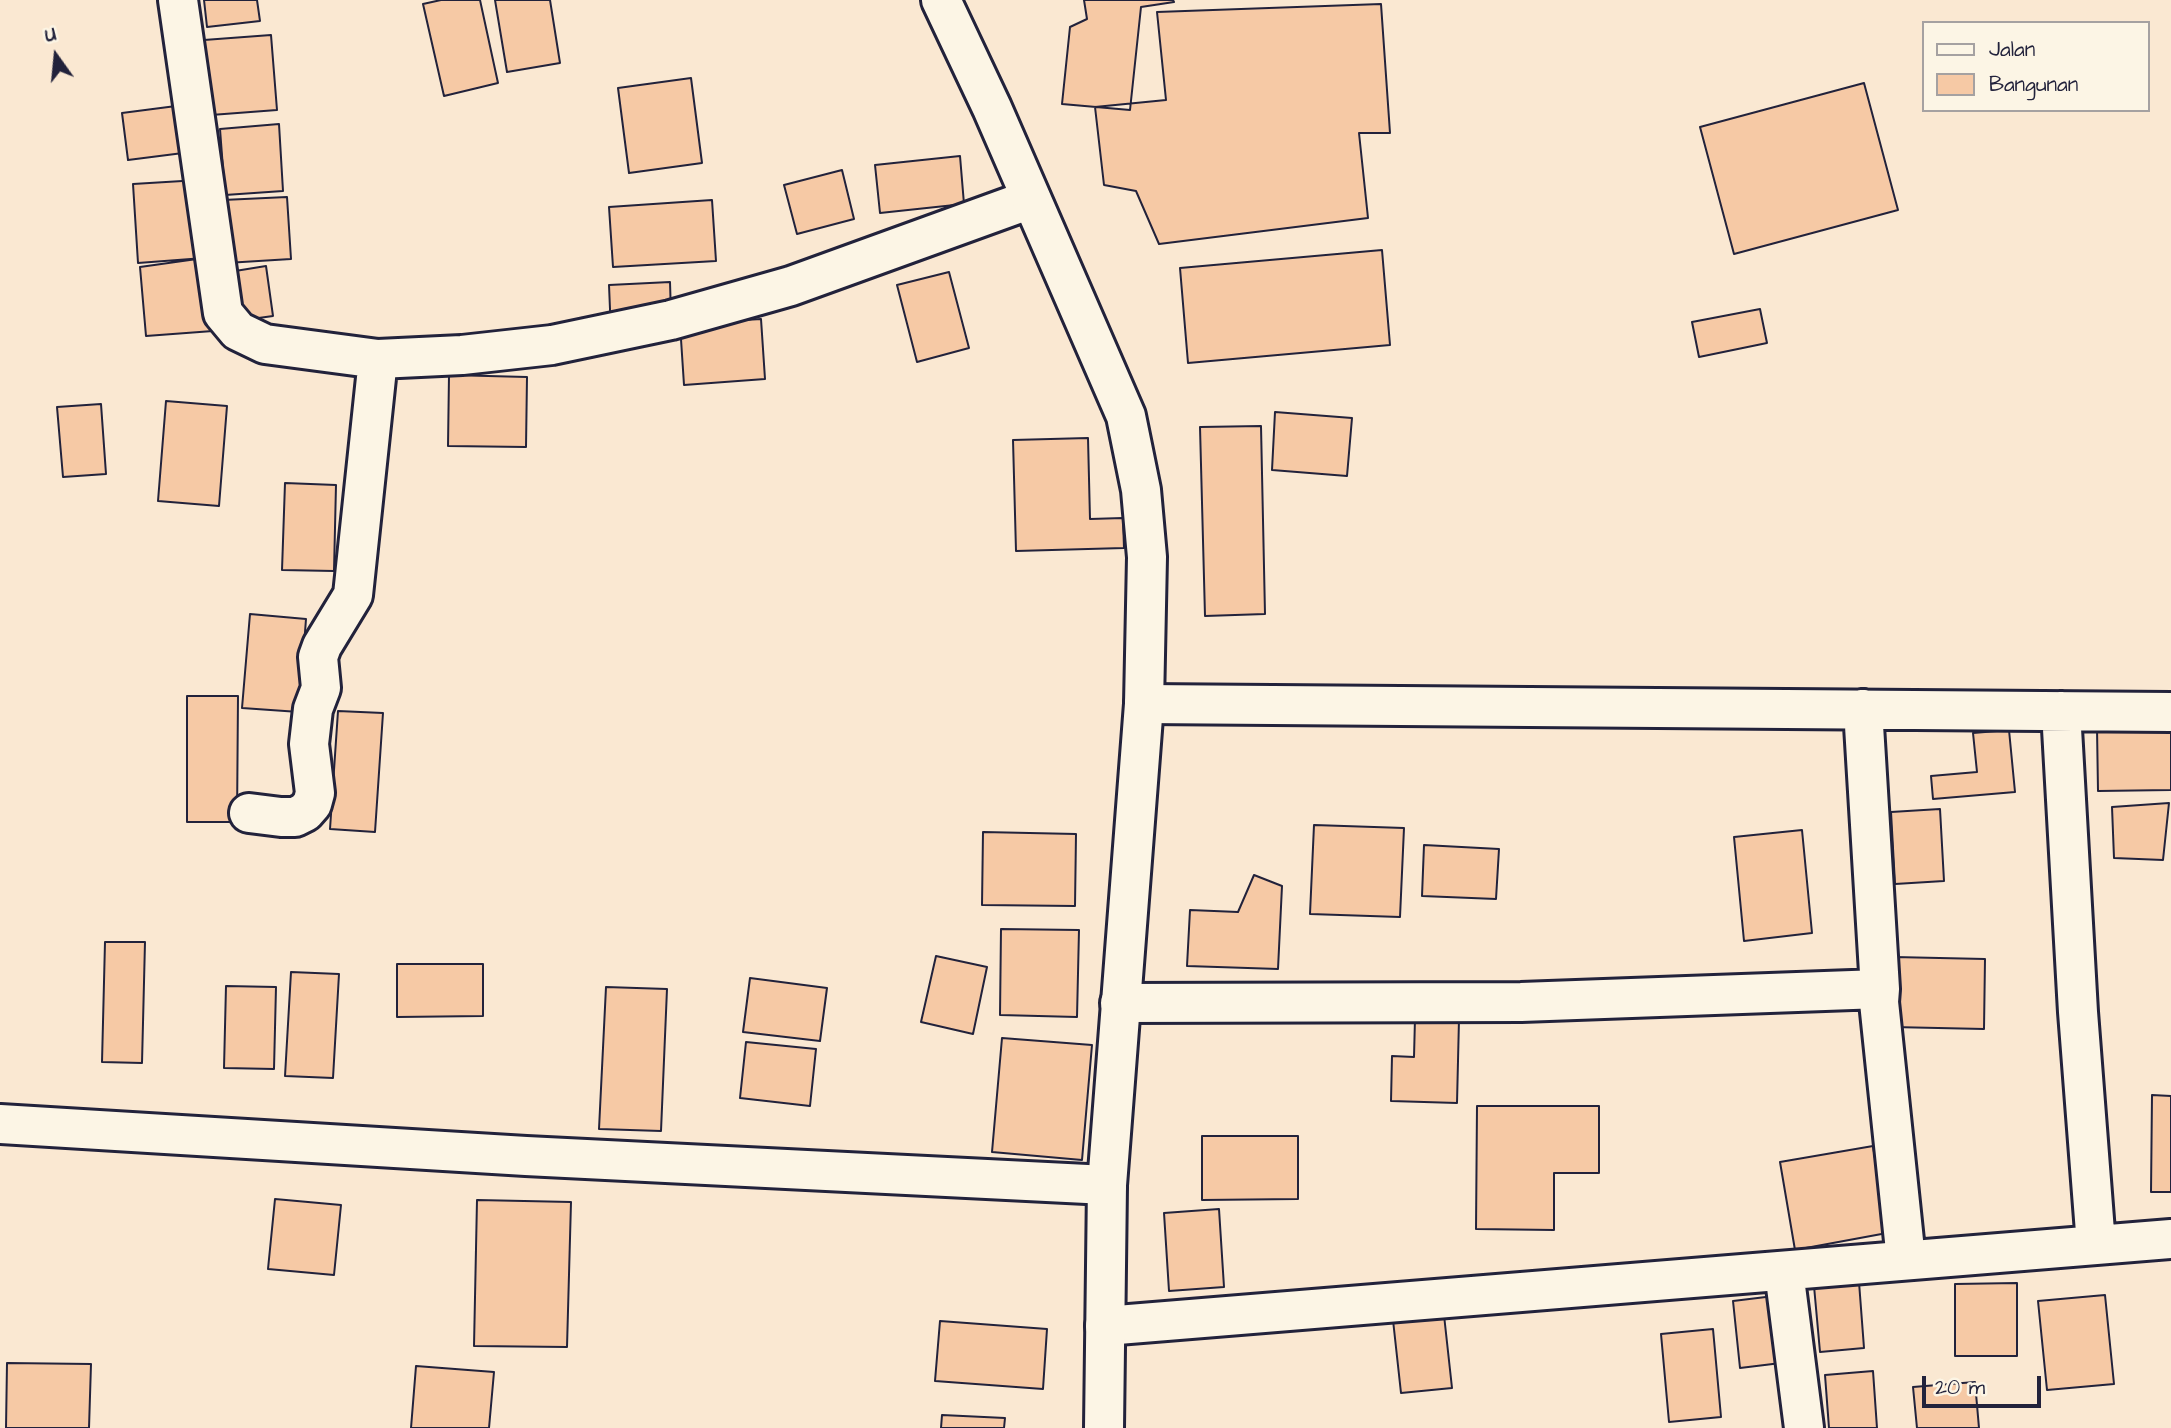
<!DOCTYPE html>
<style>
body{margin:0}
#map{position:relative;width:2171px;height:1428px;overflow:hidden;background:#fae8d2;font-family:"Architects Daughter",sans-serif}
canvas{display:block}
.legend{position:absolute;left:1922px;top:21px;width:228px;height:91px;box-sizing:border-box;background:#fcf5e5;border:2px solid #a5a1a1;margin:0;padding:9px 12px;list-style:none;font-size:21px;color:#22223b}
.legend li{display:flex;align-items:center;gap:14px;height:35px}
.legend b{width:35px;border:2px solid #a5a1a1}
.north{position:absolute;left:21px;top:21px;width:70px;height:70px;-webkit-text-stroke:5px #fcf5e5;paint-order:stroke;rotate:345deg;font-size:19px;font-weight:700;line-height:28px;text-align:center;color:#22223b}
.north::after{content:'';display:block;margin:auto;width:24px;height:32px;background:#22223b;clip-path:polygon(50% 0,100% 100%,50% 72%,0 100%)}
.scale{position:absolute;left:1922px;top:1376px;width:119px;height:32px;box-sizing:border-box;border:4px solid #22223b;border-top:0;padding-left:9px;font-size:21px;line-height:24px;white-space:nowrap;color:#22223b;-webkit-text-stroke:5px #fcf5e5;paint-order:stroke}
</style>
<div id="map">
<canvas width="2171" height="1428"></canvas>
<ul class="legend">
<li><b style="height:9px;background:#fcf5e5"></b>Jalan</li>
<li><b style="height:19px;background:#f6c9a5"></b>Bangunan</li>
</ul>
<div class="north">U</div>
<div class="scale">20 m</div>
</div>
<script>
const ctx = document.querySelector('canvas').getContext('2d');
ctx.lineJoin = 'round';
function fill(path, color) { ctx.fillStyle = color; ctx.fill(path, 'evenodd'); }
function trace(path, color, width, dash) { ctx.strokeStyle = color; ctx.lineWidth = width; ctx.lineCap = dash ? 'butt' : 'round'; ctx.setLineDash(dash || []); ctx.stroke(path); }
const building = new Path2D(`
 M204 0H257L260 21 207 27Z
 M441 0H480L498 83 444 96 423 4Z
 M495 0H550L560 63 507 72Z
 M1084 0H1173L1174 2 1141 7 1130 110 1062 104 1070 27 1087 19Z
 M1381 4 1390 133H1359L1368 218 1159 244 1136 191 1104 185 1095 107 1166 100 1157 12Z
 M271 35 277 110 211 115 204 40Z
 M691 78 702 163 629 173 618 88Z
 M1864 83 1898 210 1734 254 1700 127Z
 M176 106 183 153 128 160 122 113Z
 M279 124 283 191 225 195 220 129Z
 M960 156 964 204 880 213 875 165Z
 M842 170 854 219 797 234 784 185Z
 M199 180 204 258 138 263 133 184Z
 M287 197 291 259 226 263 223 200Z
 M712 200 716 261 613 267 609 207Z
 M1382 250 1390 345 1188 363 1180 268Z
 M204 258 213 331 146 336 140 267Z
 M266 266 273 316 237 321 229 272Z
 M949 272 969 348 917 362 897 285Z
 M670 282 671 315 611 333 609 285Z
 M1760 309 1767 343 1699 357 1692 322Z
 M761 319 765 379 684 385 680 324Z
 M449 375 527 377 526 447 448 446Z
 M166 401 227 406 219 506 158 501Z
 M101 404 106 474 63 477 57 407Z
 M1275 412 1352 418 1347 476 1272 470Z
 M1261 426 1265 614 1205 616 1200 427Z
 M1088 438 1090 519 1123 518 1124 548 1016 551 1013 440Z
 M285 483 336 485 334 571 282 570Z
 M250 614 306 619 299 712 242 708Z
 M187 696H238L237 822H187Z
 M338 711 383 713 375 832 330 829Z
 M2171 726V790L2098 791 2097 728Z
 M2009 730 2015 792 1933 799 1931 776 1977 772 1973 733Z
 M2169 803 2163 860 2114 858 2112 807Z
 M1940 809 1944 881 1895 884 1891 812Z
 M1314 825 1404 828 1400 917 1310 914Z
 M1802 830 1812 933 1744 941 1734 837Z
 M983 832 1076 834 1075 906 982 905Z
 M1424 845 1499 849 1496 899 1422 896Z
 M1254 875 1282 886 1278 969 1187 966 1190 910 1238 912Z
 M1001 929 1079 930 1077 1017 1000 1015Z
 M105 942H145L142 1063 102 1062Z
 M936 956 987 967 973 1034 921 1022Z
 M1894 957 1985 959 1984 1029 1892 1027Z
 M397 964H483V1016L397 1017Z
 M291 972 339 974 333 1078 285 1076Z
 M750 978 827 988 820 1041 743 1032Z
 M226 986 276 987 274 1069 224 1068Z
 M606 987 667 989 661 1131 599 1129Z
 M1415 1018 1459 1019 1457 1103 1391 1101 1392 1056 1414 1057Z
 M1002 1038 1092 1045 1082 1160 992 1152Z
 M746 1042 816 1049 810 1106 740 1098Z
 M2152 1095 2171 1096V1192H2151Z
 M1477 1106H1599V1173H1554V1230L1476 1229Z
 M1202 1136H1298V1199L1202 1200Z
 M1873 1146 1887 1233 1795 1250 1780 1162Z
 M275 1199 341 1205 334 1275 268 1269Z
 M477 1200 571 1202 567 1347 474 1346Z
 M1219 1209 1224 1287 1169 1291 1164 1213Z
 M1859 1282 1864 1348 1820 1352 1814 1286Z
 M2017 1283V1356H1955V1284Z
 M2105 1295 2114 1384 2047 1390 2038 1301Z
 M1774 1296 1781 1363 1740 1368 1733 1301Z
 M1444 1315 1452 1388 1401 1393 1393 1320Z
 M940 1321 1047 1329 1043 1389 935 1381Z
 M1713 1329 1721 1417 1669 1422 1661 1334Z
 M7 1363 91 1364 89 1428H6Z
 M416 1366 494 1372 489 1428H411Z
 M1873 1371 1877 1428H1829L1825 1375Z
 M1975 1382 1979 1428H1917L1913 1387Z
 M942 1415 1005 1418 1004 1428H941Z`);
fill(building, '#f6c9a5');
trace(building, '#22223b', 2);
const street = new Path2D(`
 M178 0 223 313 238 331 265 344 378 359 462 355 552 345 671 320 791 286 1031 199
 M1144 704 2171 712
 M1863 709 1880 989 1879 1002 1906 1260
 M2061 711 2078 1012 2096 1245
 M249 813 281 817H295L305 812 312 804 315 793 309 744 313 709 321 688 318 657 322 646 353 595 378 359
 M1120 1003 1521 1002 1880 989
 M0 1124 526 1156 1107 1185
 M1784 1271 1804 1428
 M1105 1326 2171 1239`);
const secondary = new Path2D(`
 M941 0 992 108 1126 416 1141 490 1147 557 1144 704 1107 1185 1104 1428`);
trace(street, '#22223b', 44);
trace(secondary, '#22223b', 44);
trace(street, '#fcf5e5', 38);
trace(secondary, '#fcf5e5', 38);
</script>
